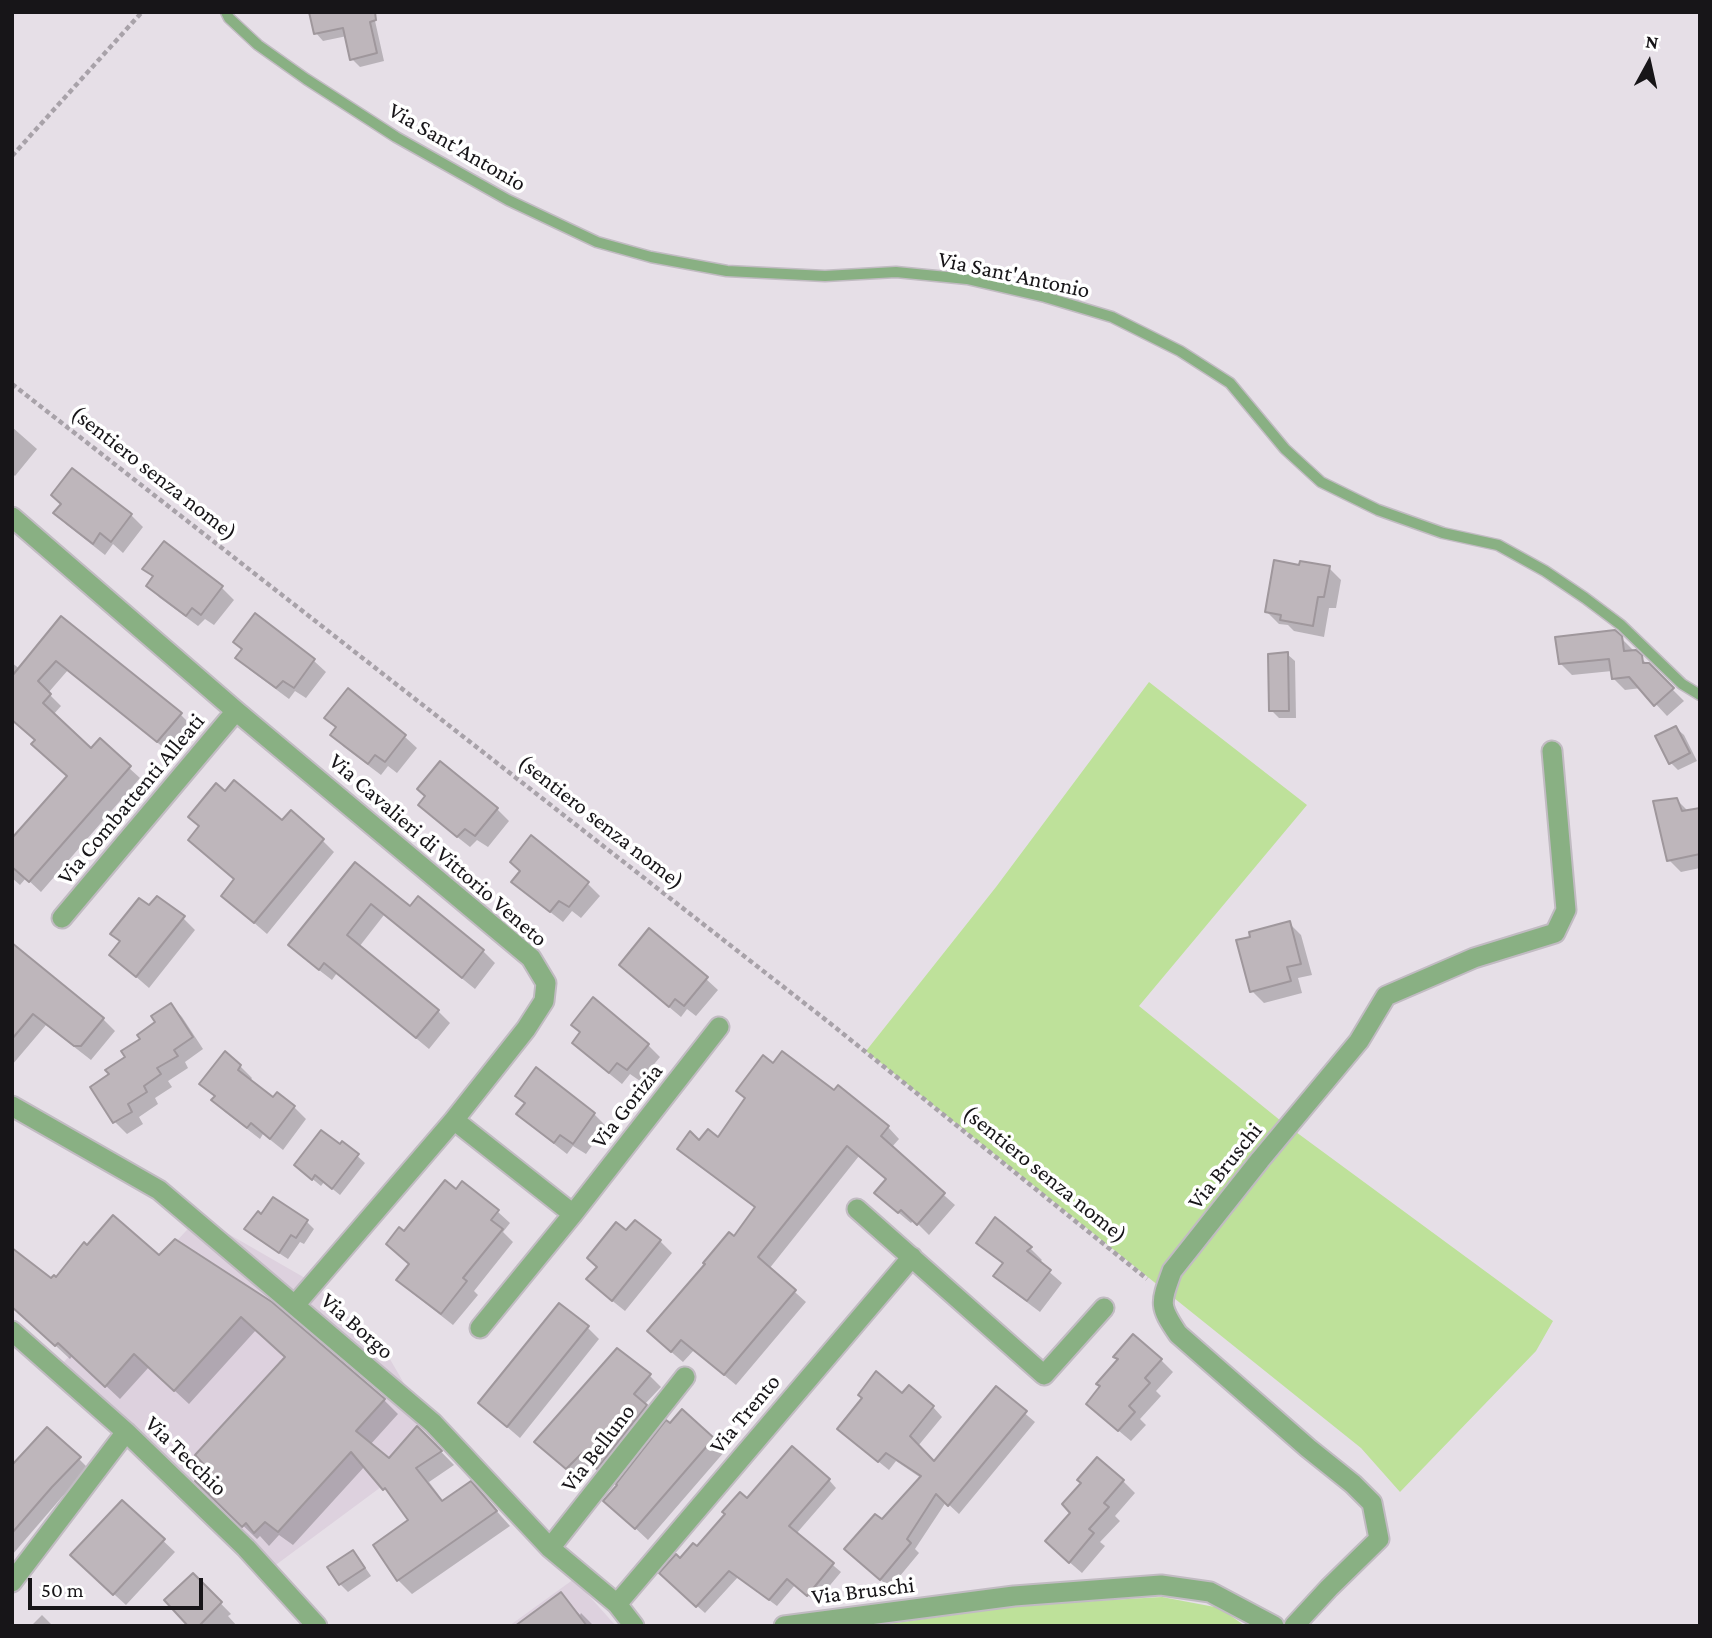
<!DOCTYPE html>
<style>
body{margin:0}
#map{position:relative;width:1712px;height:1638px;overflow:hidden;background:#e6dfe7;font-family:"Crimson Pro",serif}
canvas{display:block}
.frame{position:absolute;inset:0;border:14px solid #171518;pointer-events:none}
.north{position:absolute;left:1614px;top:28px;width:70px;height:70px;-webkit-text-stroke:5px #fff;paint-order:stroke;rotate:8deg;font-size:19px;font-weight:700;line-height:28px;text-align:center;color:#171518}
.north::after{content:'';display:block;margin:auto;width:24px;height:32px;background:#171518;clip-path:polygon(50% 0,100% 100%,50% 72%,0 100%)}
.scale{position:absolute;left:28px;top:1578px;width:175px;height:32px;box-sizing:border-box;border:4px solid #171518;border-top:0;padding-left:9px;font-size:21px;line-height:24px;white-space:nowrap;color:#171518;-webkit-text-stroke:5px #fff;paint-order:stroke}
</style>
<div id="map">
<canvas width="1712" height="1638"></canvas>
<div class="frame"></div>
<div class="north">N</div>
<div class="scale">50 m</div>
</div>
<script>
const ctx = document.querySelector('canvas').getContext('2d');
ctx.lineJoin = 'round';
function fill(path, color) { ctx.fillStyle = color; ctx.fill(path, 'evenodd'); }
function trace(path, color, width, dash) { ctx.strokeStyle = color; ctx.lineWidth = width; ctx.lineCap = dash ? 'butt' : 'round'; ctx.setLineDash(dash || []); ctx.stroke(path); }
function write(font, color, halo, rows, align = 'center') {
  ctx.font = font + ' "Crimson Pro",serif'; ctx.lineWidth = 7; ctx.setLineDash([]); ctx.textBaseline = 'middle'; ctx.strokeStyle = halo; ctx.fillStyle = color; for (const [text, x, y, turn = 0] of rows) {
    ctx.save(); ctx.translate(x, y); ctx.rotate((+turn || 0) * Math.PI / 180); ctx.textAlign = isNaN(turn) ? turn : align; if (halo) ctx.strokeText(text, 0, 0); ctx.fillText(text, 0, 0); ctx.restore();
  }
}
fill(new Path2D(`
 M199 1217 312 1282 387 1354 439 1444 273 1567 61 1365Z
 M574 1579 616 1626H509Z`), '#ddd1de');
fill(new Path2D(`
 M1149 682 1307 805 1139 1006 1281 1121 1553 1321 1536 1351 1400 1492 1361 1448 866 1051 996 887Z
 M1162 1597 1220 1608 1245 1626H873L1026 1605Z`), '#bee19a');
fill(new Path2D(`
 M373 12 384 61 360 67 352 59 347 36 323 41 316 33Z
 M12 427 37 449 15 476 12 473Z
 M72 471 131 515 143 527 123 553 113 544 105 555 67 525 55 513 62 504Z
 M164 543 222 588 234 600 214 625 205 619 198 626 160 598 148 586 154 578 145 569Z
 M1300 567 1329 568 1341 580 1336 608H1329L1324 637 1294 631 1288 625 1279 624 1267 612Z
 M255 616 314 661 326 672 306 698 295 691 289 699 250 670 238 658 244 650Z
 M62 618 180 714 191 725 169 752 68 670 48 693 61 706 53 715 91 750 129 768 140 778 41 892 26 878 20 885 12 878V841L68 777 36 740 12 720V663L20 669Z
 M1614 631 1684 701 1667 716 1641 688 1625 690 1613 678 1612 671 1572 675 1560 663Z
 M1287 654 1295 661 1296 718H1279L1271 710Z
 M348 691 405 737 417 748 397 773 388 766 381 775 344 747 332 735 337 728 327 718Z
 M1676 728 1684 735 1697 761 1678 770 1671 763Z
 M441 763 497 809 509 821 488 847 477 840 470 847 432 817 420 805 427 796Z
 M226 794 283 823 322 840 334 852 267 934 223 896 235 880 190 840Z
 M1677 800 1689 812 1700 810V868L1681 872 1669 860Z
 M531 838 588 884 600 896 581 918 572 911 563 922 526 893 514 882 522 872Z
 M355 864 410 909 418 898 483 951 495 963 475 989 384 915 359 947 438 1011 450 1023 429 1049 337 973 332 980 302 957Z
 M149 907 183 918 195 930 149 988 111 955 121 942 113 934Z
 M1289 923 1301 935 1312 975 1298 978 1302 993 1264 1003 1252 991Z
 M12 946 103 1019 115 1031 91 1060 46 1025 12 1065Z
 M632 976 706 979 718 990 696 1016 687 1009 681 1017Z
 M593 1000 648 1045 660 1057 640 1081 630 1074 622 1084 586 1055 575 1043 581 1034 573 1025Z
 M171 1005 182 1017 203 1049 185 1062 188 1068 168 1081 172 1087 155 1098 158 1104 139 1117 143 1124 127 1134 115 1122 112 1075Z
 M240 1066 252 1078 250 1081 274 1099 277 1095 294 1107 306 1119 283 1150 263 1134 260 1139 225 1112 213 1100 216 1098 202 1084Z
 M773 1066 834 1093 888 1127 899 1139 891 1148 955 1205 929 1235 914 1220 911 1223 888 1204V1180L859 1156 769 1269 806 1302 736 1385 694 1350 683 1362 661 1343 756 1208 691 1160 680 1149 700 1143 719 1139Z
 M536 1070 594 1114 606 1126 586 1154 573 1146 567 1154 531 1126 519 1114 526 1104 517 1095Z
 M343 1143 365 1163 340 1195 324 1182 321 1186 304 1172Z
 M462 1183 498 1212 510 1223 503 1232 513 1242 474 1291 478 1295 453 1325 411 1292 399 1280 410 1265 405 1234 456 1191Z
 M307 1222 314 1229 304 1244 300 1242 288 1259 254 1237 246 1229Z
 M636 1222 660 1241 672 1253 625 1311 600 1291Z
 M978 1242 1030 1248 1042 1260 1039 1263 1062 1283 1040 1312 1008 1288 996 1276 1004 1265Z
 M12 1250 52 1280 159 1257 384 1400 398 1414 370 1445 389 1460 418 1428 454 1465 429 1482 444 1502 484 1497 510 1526 412 1594 398 1580 410 1521 394 1499 365 1466 293 1545 279 1535 269 1546 260 1536 257 1539 197 1481 210 1469 287 1358 256 1330 189 1404 149 1367 120 1399 73 1355 70 1359 15 1308 12 1312Z
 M587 1327 599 1339 520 1438 492 1414Z
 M618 1351 650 1376 661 1387 644 1405 657 1418 609 1479 593 1463 579 1479 548 1453Z
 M1115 1357 1161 1360 1173 1372 1156 1391 1161 1396 1140 1419 1146 1425 1131 1441 1101 1416 1119 1360Z
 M996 1389 1035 1422 959 1514 946 1502 915 1549 919 1553 890 1588 856 1558 882 1521 921 1478 896 1461 889 1470 849 1438 902 1395 933 1407 942 1417 918 1446 934 1464Z
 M713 1439 725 1451 648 1540 618 1512Z
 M79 1459 89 1469 62 1497 12 1555V1468Z
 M829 1480 836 1488 796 1534 841 1572 816 1602 795 1585 777 1606 738 1577 705 1613 669 1581 680 1560 697 1549 747 1501Z
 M1123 1481 1135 1493 1115 1516 1120 1521 1100 1542 1105 1546 1082 1573 1059 1553Z
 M122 1502 175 1552 126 1605 84 1567Z
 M353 1553 360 1560 371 1576 348 1592 340 1584Z
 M193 1575 231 1614 228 1616 237 1626H190Z
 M561 1594 580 1615 581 1613 594 1626H518Z
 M42 1615 53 1626H31Z`), '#0003');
const building = new Path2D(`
 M309 12H375L376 20 370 22 377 53 350 60 343 28 314 34Z
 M72 468 132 514 111 542 100 533 93 544 53 513 61 504 51 495Z
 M164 541 223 586 201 615 192 608 186 616 146 586 153 576 142 569Z
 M1274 560 1299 565 1300 561 1330 566 1324 597H1318L1313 626 1280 620 1281 615 1265 612Z
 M255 613 315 659 294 688 283 681 276 688 235 658 242 649 233 642Z
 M61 616 182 713 157 742 56 661 38 681 51 694 43 703 91 748 100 738 131 766 29 882 12 867V838L67 776 31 744 35 740 12 720V676Z
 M1615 630 1622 636 1624 651 1636 650 1642 655 1643 663H1649L1674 688 1654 706 1629 677 1612 679 1609 659 1559 664 1555 637Z
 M1288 652 1289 711H1269L1268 654Z
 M348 688 406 735 385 762 375 755 368 764 330 735 336 727 324 718Z
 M1676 726 1690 753 1669 764 1655 736Z
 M440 761 498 808 475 836 465 829 457 837 418 805 425 796 417 789Z
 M234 780 282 820 291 810 324 839 254 923 221 896 234 879 188 840 199 826 188 817 216 783 225 791Z
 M1677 798 1682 811 1700 808V854L1667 861 1653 801Z
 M531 835 589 882 569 907 559 901 550 912 511 882 520 871 510 862Z
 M355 862 410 906 418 896 484 950 462 978 371 904 347 935 439 1010 416 1038 324 963 319 970 288 945Z
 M157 896 185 916 136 977 109 955 120 941 110 934 139 898 149 905Z
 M1290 921 1301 964 1287 967 1291 981 1250 992 1236 940 1250 937 1249 932Z
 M649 928 708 977 684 1006 675 999 669 1007 619 965Z
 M12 943 104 1018 81 1046H74L33 1014 12 1039Z
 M593 997 649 1044 627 1070 617 1063 609 1073 572 1043 580 1032 571 1025Z
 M171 1003 193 1037 174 1050 178 1056 157 1068 161 1074 144 1086 147 1092 128 1104 132 1112 113 1123 90 1087 109 1074 105 1070 125 1057 121 1051 140 1039 137 1035 155 1022 151 1016Z
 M225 1051 241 1065 238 1070 273 1097 277 1092 295 1106 270 1139 251 1123 247 1128 211 1100 215 1096 199 1084Z
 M782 1051 834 1090 838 1085 889 1126 881 1136 945 1193 917 1225 901 1210 898 1213 874 1193 886 1179 847 1146 758 1257 796 1290 724 1375 681 1340 671 1352 647 1331 705 1264 703 1263 729 1232 734 1236 755 1207 677 1149 690 1131 699 1140 708 1129 718 1137 745 1098 736 1091 763 1055 773 1063Z
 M536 1067 595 1113 573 1144 560 1135 554 1143 516 1114 525 1103 515 1096Z
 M321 1130 340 1144 342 1141 359 1154 332 1189 315 1175 312 1180 294 1165Z
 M445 1180 456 1189 462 1181 499 1210 491 1220 503 1229 463 1278 467 1281 441 1314 396 1280 409 1264 386 1244 399 1227 404 1231Z
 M273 1197 308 1220 296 1238 291 1235 279 1253 244 1229 258 1211 261 1214Z
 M113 1215 159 1255 175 1239 272 1302 385 1399 356 1431 389 1458 417 1426 442 1451 416 1468 442 1501 471 1481 497 1511 397 1581 373 1545 408 1520 385 1488 383 1490 351 1452 278 1532 265 1522 254 1533 246 1523 242 1527 195 1481 208 1469 195 1455 285 1357 241 1317 174 1391 134 1354 105 1387 58 1343 55 1346 12 1307V1248L51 1278 54 1275 56 1277 84 1242 87 1245Z
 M995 1217 1032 1247 1027 1251 1051 1270 1027 1301 993 1276 1003 1263 976 1243Z
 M635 1220 661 1240 612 1301 586 1279 597 1267 587 1258 616 1222 626 1230Z
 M559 1303 589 1326 507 1427 478 1403Z
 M1133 1334 1162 1359 1145 1378 1150 1383 1129 1406 1135 1412 1118 1431 1086 1404 1100 1386 1096 1384 1118 1359 1113 1357Z
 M617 1348 651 1374 634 1394 647 1405 597 1469 582 1453 566 1469 534 1442Z
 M876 1371 902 1393 909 1385 934 1406 910 1436 934 1461 996 1386 1027 1411 948 1506 936 1494 907 1539 911 1543 880 1580 844 1549 875 1514 882 1519 921 1476 886 1453 878 1462 837 1429 862 1398 858 1395Z
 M682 1409 714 1438 635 1529 603 1501 617 1485 616 1484 666 1420 670 1423Z
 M47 1427 81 1457 52 1487 12 1533V1465Z
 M792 1446 830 1479 789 1526 834 1563 807 1596 787 1579 769 1600 729 1571 696 1607 659 1573 676 1554 680 1558 693 1543 697 1546 725 1514 722 1512 740 1492 747 1498Z
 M1097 1457 1124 1480 1104 1503 1109 1507 1089 1529 1094 1533 1069 1563 1045 1541 1070 1513 1062 1504 1081 1483 1077 1480Z
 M122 1500 165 1539 113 1595 70 1555Z
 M353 1550 365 1568 339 1585 327 1567Z
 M193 1573 222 1602 199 1626H188L164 1600Z
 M561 1592 587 1626H515Z`);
fill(building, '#beb6bb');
trace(building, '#9f979c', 2);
const lane = new Path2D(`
 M226 12 229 18 258 45 306 79 396 137 508 200 597 242 651 257 727 271 825 276 896 272 967 279 1045 297 1112 317 1180 351 1230 383 1285 449 1321 482 1378 510 1443 533 1498 545 1545 571 1585 598 1621 625 1682 684 1700 695`);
const street = new Path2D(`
 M12 517 236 711 531 958 546 983 544 1001 526 1029 454 1120 295 1305
 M62 918 236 711
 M12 1106 159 1190 433 1423 550 1548 617 1604 634 1626
 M454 1120 573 1214
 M857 1209 1044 1375 1104 1308
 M480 1328 573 1214 719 1027
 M12 1331 126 1432 246 1548 317 1626
 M550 1548 685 1377
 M12 1582 126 1432
 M617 1604 912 1257
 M784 1626 1014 1596 1161 1585 1210 1592 1274 1626
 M1294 1626 1329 1588 1379 1539 1372 1503 1353 1484 1308 1448 1178 1334C1159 1306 1160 1304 1172 1271L1260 1160 1359 1041 1386 996 1474 958 1555 933 1566 910 1552 751`);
trace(lane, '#c1bbc2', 13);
trace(street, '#c1bbc2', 23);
trace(new Path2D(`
 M12 156 142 12
 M12 384 831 1024 1147 1279`), '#a8a2a9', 4.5, [5, 3.5]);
trace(lane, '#89b083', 10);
trace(street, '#89b083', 19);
write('23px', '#171518', '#fff', [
 ["Via Sant'Antonio",457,147,30],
 ["Via Sant'Antonio",1014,275,12],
 ["(sentiero senza nome)",154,473,38],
 ["Via Combattenti Alleati",131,799,-50],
 ["(sentiero senza nome)",601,822,38],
 ["Via Cavalieri di Vittorio Veneto",438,850,41],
 ["Via Gorizia",627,1106,-52],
 ["Via Bruschi",1225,1166,-51],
 ["(sentiero senza nome)",1045,1174,39],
 ["Via Borgo",357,1326,41],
 ["Via Trento",745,1414,-50],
 ["Via Belluno",598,1448,-52],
 ["Via Tecchio",186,1456,44],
 ["Via Bruschi",863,1591,-7]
]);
</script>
